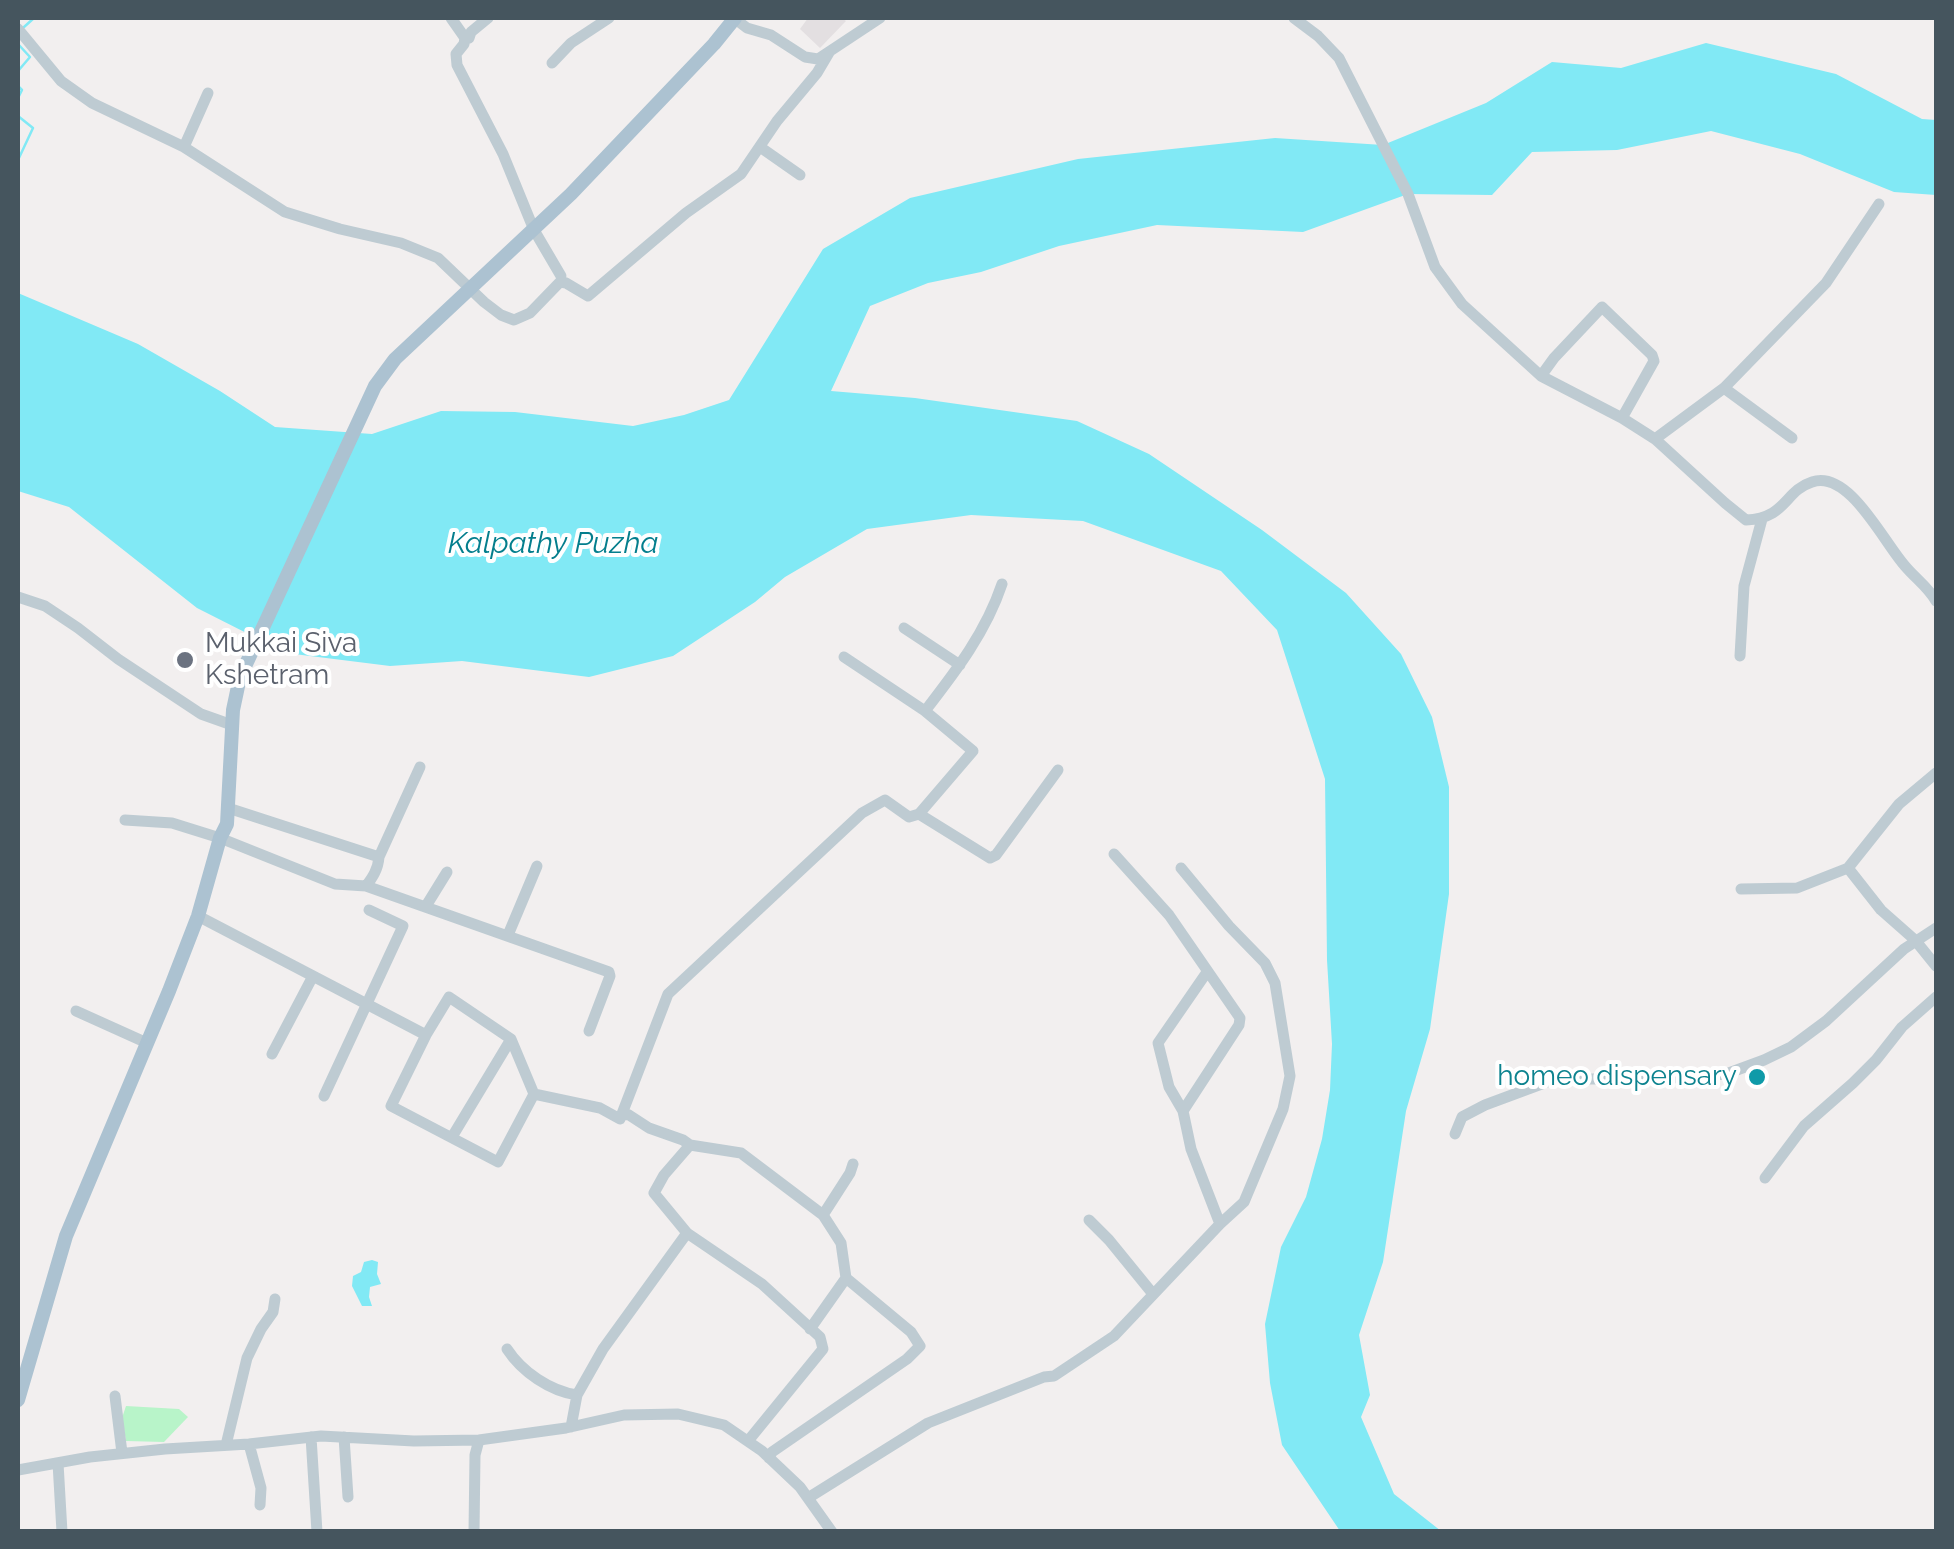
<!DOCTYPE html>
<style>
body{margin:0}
#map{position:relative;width:1954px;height:1549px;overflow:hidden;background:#f2efef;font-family:Raleway,sans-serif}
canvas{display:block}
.frame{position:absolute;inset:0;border:20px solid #45555e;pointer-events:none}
</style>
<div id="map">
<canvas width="1954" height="1549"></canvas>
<div class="frame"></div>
</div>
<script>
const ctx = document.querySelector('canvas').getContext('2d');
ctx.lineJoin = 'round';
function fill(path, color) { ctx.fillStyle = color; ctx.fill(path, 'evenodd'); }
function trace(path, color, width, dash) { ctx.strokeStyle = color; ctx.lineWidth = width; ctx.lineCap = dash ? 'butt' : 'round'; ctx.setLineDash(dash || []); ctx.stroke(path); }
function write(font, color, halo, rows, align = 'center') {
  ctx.font = font + ' Raleway,sans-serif'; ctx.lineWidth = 8; ctx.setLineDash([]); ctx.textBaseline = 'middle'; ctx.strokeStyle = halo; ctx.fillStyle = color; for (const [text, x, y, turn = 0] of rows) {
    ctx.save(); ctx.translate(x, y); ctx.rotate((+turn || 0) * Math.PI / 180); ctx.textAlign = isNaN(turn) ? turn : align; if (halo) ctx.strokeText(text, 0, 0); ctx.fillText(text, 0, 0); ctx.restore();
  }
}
fill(new Path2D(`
 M808 18H842L846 21 820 48 800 29Z`), '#e3dfe1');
fill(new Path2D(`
 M126 1406 179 1409 188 1417 164 1442 126 1441 122 1418Z`), '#b8f4c9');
fill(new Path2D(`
 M1706 43 1836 74 1922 119 1936 120V195L1894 192 1800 154 1711 131 1617 150 1532 152 1492 195 1408 194 1303 232 1157 225 1059 246 981 272 928 283 870 306 831 391 915 398 1077 421 1149 454 1262 530 1346 593 1401 654 1432 717 1449 787V894L1430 1029 1406 1111 1383 1262 1359 1335 1370 1395 1361 1417 1394 1494 1441 1531H1340L1282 1445 1270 1383 1265 1324 1281 1247 1306 1197 1322 1139 1330 1090 1332 1044 1327 960 1325 779 1277 630 1221 571 1083 521 971 515 867 529 785 577 755 602 673 656 589 677 462 661 390 666 286 653 197 608 69 507 18 491V293L138 344 220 391 275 427 372 434 441 411 515 412 633 426 684 415 729 400 823 249 910 198 1078 159 1275 138 1383 145 1486 103 1552 62 1621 68Z
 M372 1260 378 1262 377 1274 381 1284 370 1287 369 1297 372 1306H362L352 1286 353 1276 361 1272 364 1262Z`), '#81e9f5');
trace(new Path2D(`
 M24 27 34 18
 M18 44 30 57 18 71
 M18 86 22 90 18 98
 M18 116 33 128 18 160`), '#81e9f5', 2.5);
trace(new Path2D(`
 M451 18 465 38 464 44 456 54 457 65 503 154 534 230 561 276
 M734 18 747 28 771 35 805 57 818 59 880 18
 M1294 18 1318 36 1339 58 1408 194 1435 267 1462 304 1541 376 1622 418 1655 439 1725 503 1746 520C1787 518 1784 491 1812 482 1849 469 1884 543 1905 566 1915 578 1928 587 1936 601
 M18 29 61 81 92 103 184 147 285 212 340 229 401 243 438 258 484 302 501 315 514 320 530 313 560 282 566 283 588 296 686 213 741 174 777 121 817 73 830 51
 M469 38 471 32 488 18
 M552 63 571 43 609 18
 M184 147 208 93
 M760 147 800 175
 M1541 376 1554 358 1602 307 1652 355 1654 361 1622 418
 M1724 388 1792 438
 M1655 439 1724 388 1826 283 1879 204
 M18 597 45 606 78 628 118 659 201 714 232 725
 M904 628 960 665
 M1740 656 1744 586 1762 519
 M925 711C956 671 986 632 1002 584
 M228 808 379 857
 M919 814 990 858 996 855 1058 770
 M125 820 172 823 220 838 335 884 366 886 609 972 610 976 589 1031
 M1114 854 1169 915 1240 1018 1239 1025 1183 1111
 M1848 868 1881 910 1915 940 1936 966
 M366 886C373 877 378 869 379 857L420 767
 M1741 889 1797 888 1848 868 1899 804 1936 773
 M426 906 447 872
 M198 916 426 1035 391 1106 498 1162 534 1094 511 1039 449 997 426 1035
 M508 935 537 866
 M1207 972 1158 1043 1169 1087 1183 1111 1191 1149 1220 1224
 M76 1011 147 1043
 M272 1054 313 976
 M534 1094 600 1108 620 1119 668 994 862 813 885 800 909 817 919 814 973 751 925 711 844 657
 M324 1096 403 926 369 910
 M622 1114 629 1115 649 1128 683 1140 690 1145 741 1153 823 1215 841 1243 846 1278 810 1329
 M1455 1134 1462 1117 1485 1105 1555 1079H1659L1726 1074 1764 1060 1791 1047 1826 1021 1904 949 1936 928
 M452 1137 511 1039
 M690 1145 664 1175 654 1193 687 1233 762 1284 820 1337 823 1349 748 1441
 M1765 1178 1804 1126 1853 1083 1876 1060 1902 1027 1936 997
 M823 1215 850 1173 853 1164
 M1089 1220 1109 1240 1153 1294
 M507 1349C522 1372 550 1391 577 1395L571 1427
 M577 1395 603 1349 687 1233
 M115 1396 122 1453
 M311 1437 317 1532
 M344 1437 348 1497
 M249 1444 261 1488 260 1505
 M226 1445 247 1358 261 1329 273 1312 275 1299
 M769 1458 772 1452 907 1359 920 1346 911 1332 846 1278
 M58 1463 62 1532
 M18 1470 90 1457 165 1449 249 1444 321 1436 414 1441 479 1440 566 1428 624 1415 678 1414 724 1425 762 1451 800 1487 832 1532
 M808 1498 928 1423 1044 1377 1054 1376 1114 1336 1220 1224 1244 1202 1283 1109 1290 1076 1275 983 1265 963 1229 926 1181 868
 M474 1532 475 1455 479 1440`), '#becbd2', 11);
trace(new Path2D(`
 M18 1400 66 1236 169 991 198 916 220 838 227 824 233 710 240 677 375 386 395 359 571 194 714 44 735 18`), '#acc2d1', 14);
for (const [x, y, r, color] of [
 [185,660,10,"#6b7280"],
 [1757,1077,10,"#0f9aa8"]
]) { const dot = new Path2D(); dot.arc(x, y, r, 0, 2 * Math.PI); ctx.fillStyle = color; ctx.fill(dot); trace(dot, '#fff', 4); }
write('28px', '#5b616d', '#fff', [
 ["Mukkai Siva",205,644],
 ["Kshetram",205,676]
], 'left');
write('28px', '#0d838f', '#fff', [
 ["homeo dispensary",1737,1077]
], 'right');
write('italic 30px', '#047e8d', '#fff', [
 ["Kalpathy Puzha",553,544]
]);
</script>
